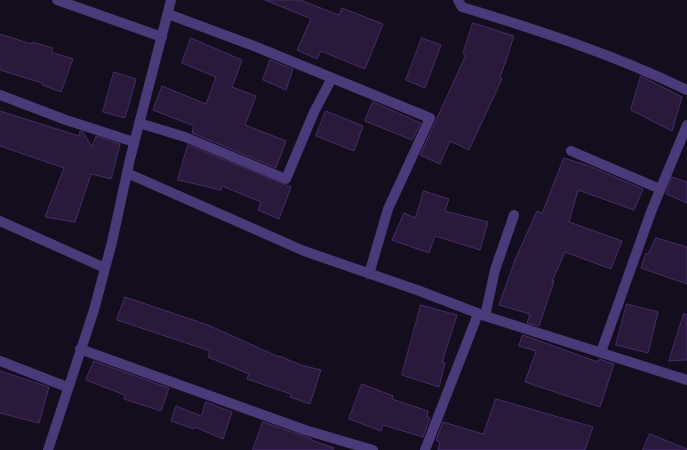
<!DOCTYPE html>
<style>
body{margin:0}
canvas{display:block;background:#130d1d}
</style>
<canvas width="687" height="450"></canvas>
<script>
const ctx = document.querySelector('canvas').getContext('2d');
ctx.lineJoin = 'round';
function fill(path, color) { ctx.fillStyle = color; ctx.fill(path, 'evenodd'); }
function trace(path, color, width, dash) { ctx.strokeStyle = color; ctx.lineWidth = width; ctx.lineCap = dash ? 'butt' : 'round'; ctx.setLineDash(dash || []); ctx.stroke(path); }
const building = new Path2D(`
 M265 0H300L339 15 342 8 383 24 365 69 321 51 317 59 297 50 311 19Z
 M473 23 514 36 500 78 502 79 469 150 450 141 440 164 420 155 466 55 463 54Z
 M0 34 31 44 32 42 53 48 51 52 73 59 61 92 42 85V83L0 70Z
 M191 38 242 60 232 87 256 96 245 125 286 141 276 168 192 133 194 126 153 110 162 86 206 104 216 77 182 63Z
 M422 38 441 45 425 88 406 80Z
 M270 60 293 69 286 90 263 80Z
 M114 72 136 79 125 118 103 112Z
 M641 76 682 97 672 131 631 110Z
 M373 102 421 123 412 140 365 121Z
 M0 111 79 136 80 131 83 132 92 147 96 136 120 144 111 179 91 174 75 222 45 217 64 168 0 146Z
 M326 111 363 126 354 151 316 136Z
 M188 145 291 187 279 219 258 210 261 202 222 186 221 190 178 180Z
 M564 158 589 166 643 189 634 210 578 190 569 222 622 241 611 269 565 252 552 281H554L539 326 527 323 530 314 499 305 515 260 537 211 542 213Z
 M672 177 687 182V203L666 194Z
 M424 191 449 199 445 211 488 222 480 250 435 236 429 253 392 240 404 213 415 218Z
 M656 238 687 247V284L641 268 646 253 648 254Z
 M125 297 208 325 279 357V356L301 365 321 370 310 404 290 397 291 394 247 379 249 374 208 357 210 351 117 320Z
 M627 304 658 312 648 353 616 345Z
 M421 305 457 315 442 362 445 363 439 387 402 375Z
 M684 314H687V360L669 361Z
 M523 335 598 362 599 359 614 364 600 407 525 382 536 351 519 346Z
 M94 361 169 388 161 411 124 399 125 395 86 380Z
 M0 371 49 387 39 423 0 413Z
 M362 384 393 396 392 399 428 411 427 417 430 418 423 437 383 425 381 431 349 419Z
 M496 399 593 427 585 450H438L440 442 436 440 443 422 483 434Z
 M206 402 232 412 223 439 195 427 194 429 171 421 176 406 201 416Z
 M263 422 312 439 311 440 334 448 333 450H253Z
 M650 434 687 449V450H643Z`);
fill(building, '#291a3c');
trace(building, '#462d67', 1);
trace(new Path2D(`
 M57 0 162 37
 M458 0 462 7C538 30 615 55 687 90
 M168 14 254 46 430 118 388 209 369 274
 M0 95 66 120 134 142
 M139 123 185 137 286 179 314 112 332 78
 M571 151 660 189
 M127 173 304 251 417 290 485 316 687 380
 M0 221 105 268
 M485 316 495 270 514 215
 M80 349 305 430 373 450
 M601 352 651 212 687 125
 M0 361 67 387
 M48 450 94 310 112 242 130 159 171 0
 M425 450 478 314`), '#4b3a79', 10);
</script>
